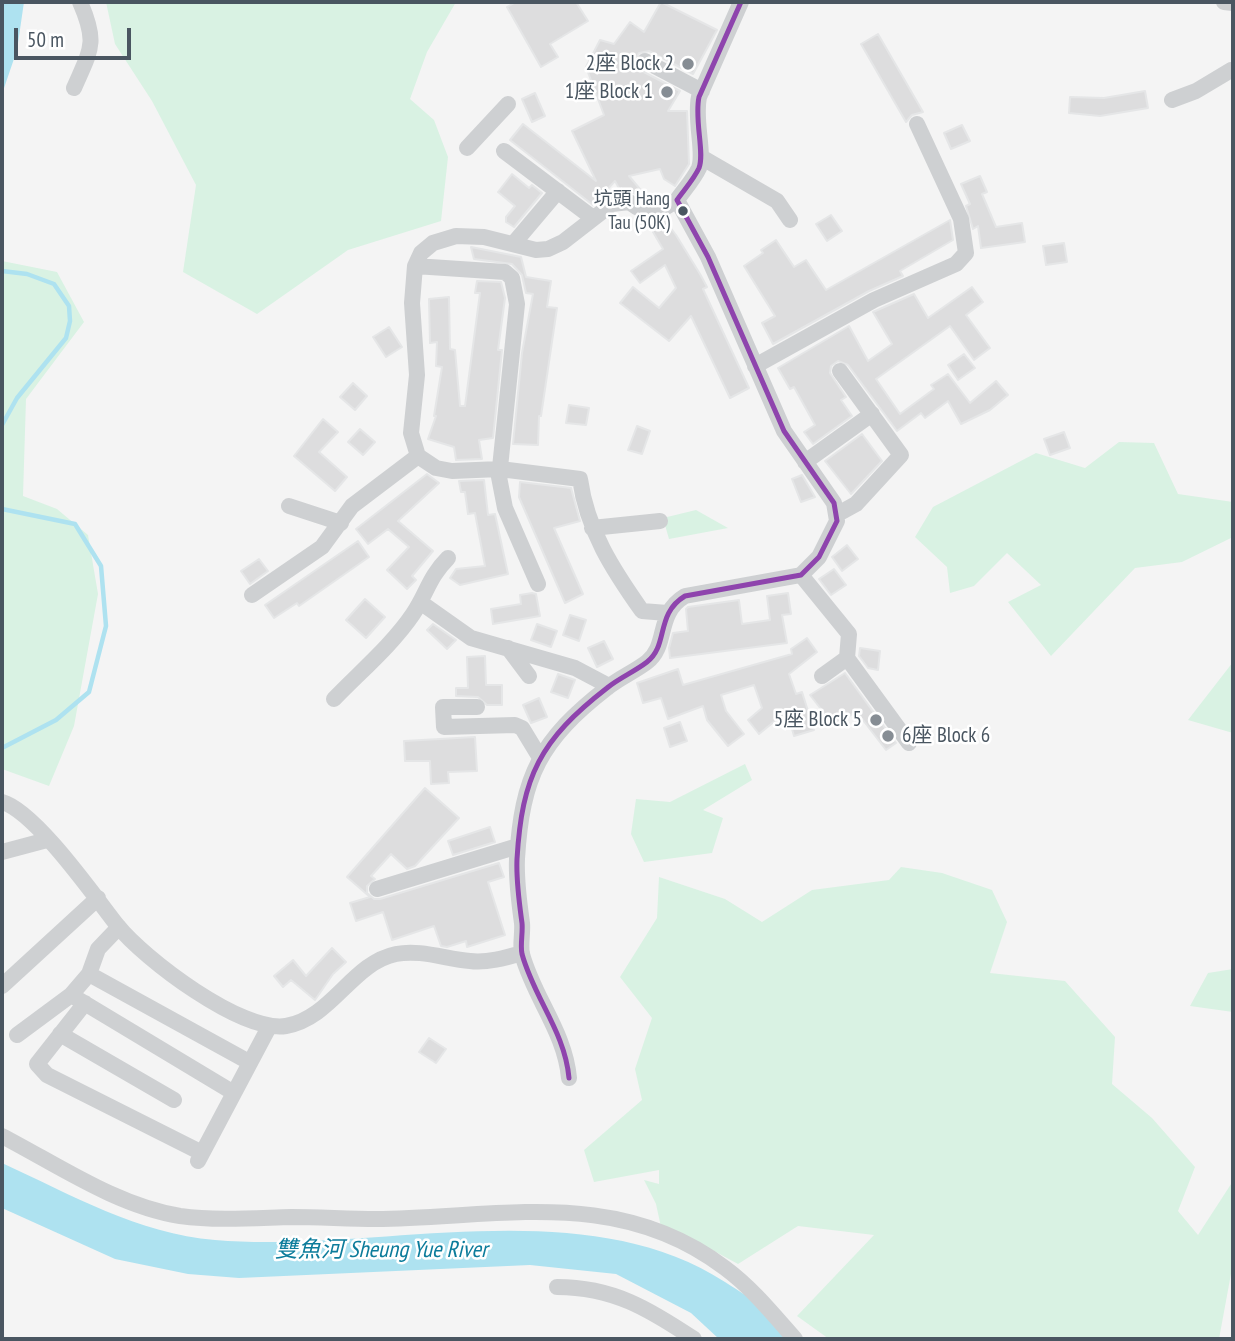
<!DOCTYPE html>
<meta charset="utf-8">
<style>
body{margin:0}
#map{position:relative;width:1235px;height:1341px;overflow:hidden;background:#f4f4f4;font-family:"PT Sans Narrow",sans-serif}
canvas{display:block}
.frame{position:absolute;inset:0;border:4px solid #4a5661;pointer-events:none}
.scale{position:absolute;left:14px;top:28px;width:117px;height:32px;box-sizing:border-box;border:4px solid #4a5661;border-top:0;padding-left:9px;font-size:21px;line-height:24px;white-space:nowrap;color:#4a5661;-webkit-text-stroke:5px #fff;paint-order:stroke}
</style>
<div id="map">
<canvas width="1235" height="1341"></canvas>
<div class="frame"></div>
<div class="scale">50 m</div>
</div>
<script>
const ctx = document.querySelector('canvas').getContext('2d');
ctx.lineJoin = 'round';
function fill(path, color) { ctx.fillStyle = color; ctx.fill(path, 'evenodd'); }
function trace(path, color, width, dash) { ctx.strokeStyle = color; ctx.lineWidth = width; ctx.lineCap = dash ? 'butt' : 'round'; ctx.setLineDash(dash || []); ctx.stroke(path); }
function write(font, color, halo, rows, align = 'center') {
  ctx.font = font + ' "PT Sans Narrow","Noto Sans TC",sans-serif'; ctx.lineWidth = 5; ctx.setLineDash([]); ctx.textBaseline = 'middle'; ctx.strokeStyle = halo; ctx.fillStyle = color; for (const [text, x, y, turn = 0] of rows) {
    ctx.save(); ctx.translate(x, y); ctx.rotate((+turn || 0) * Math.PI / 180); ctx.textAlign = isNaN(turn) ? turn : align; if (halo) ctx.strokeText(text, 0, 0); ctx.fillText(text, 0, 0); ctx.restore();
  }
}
fill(new Path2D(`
 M106 2H456L427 52 410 99 434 120 448 157 441 221 348 250 257 314 183 272 196 185 152 101 115 44Z
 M2 261 57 272 84 322 26 399 23 496 57 509 88 535 98 594 74 726 49 786 2 769Z
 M1119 442 1154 443 1178 494 1233 502V537L1182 562 1135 568 1051 656 1008 602 1041 585 1007 553 974 586 950 593 947 567 915 537 933 507 1036 453 1085 468Z
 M696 510 728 528 669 539 663 518Z
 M1233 662V733L1188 720Z
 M745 764 752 780 703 810 723 818 712 853 644 862 631 834 636 799 670 802Z
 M901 867 942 873 992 890 1007 922 990 973 1065 981 1115 1037 1112 1084 1152 1118 1195 1167 1178 1211 1198 1235 1233 1181V1263L1219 1339H829L797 1316 874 1235 798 1226 738 1264 681 1233 661 1227 656 1204 644 1180 659 1184V1170L594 1182 584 1150 642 1100 635 1069 652 1018 620 977 657 918 659 877 725 899 762 922 812 890 889 880Z
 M1233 969V1012L1190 1006 1208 973Z`), '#d9f2e3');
fill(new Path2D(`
 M2 2H24L17 50 2 94Z
 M2 1163C70 1194 139 1234 215 1240 375 1254 581 1189 725 1282 735 1289 747 1295 756 1303 767 1313 776 1327 786 1339H719L691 1313 616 1274 530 1265 239 1278 188 1274 115 1259 2 1208Z`), '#aee2f0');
trace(new Path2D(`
 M2 271 27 274 54 284 69 306 70 321 66 338 17 398 2 425
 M2 509 75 524 101 566 106 626 89 692 56 720 2 748`), '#aee2f0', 4.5);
const building = new Path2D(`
 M516 2H576L588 21 550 44 558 57 541 67 507 7Z
 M661 2 717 30 693 74 649 51 639 53 635 61 640 70 680 91 668 111H687L689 164 675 186 664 179 660 169 629 176 650 201 634 193 621 192 615 181 593 205 510 140 523 124 596 181 572 131 604 115 586 67 600 40 614 44 630 22 644 32Z
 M878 34 923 112 912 115 906 122 861 44Z
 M1145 91 1148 108 1100 116 1069 113 1070 97 1104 98Z
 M535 93 545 116 532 122 522 99Z
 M962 125 970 141 951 149 944 133Z
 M512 174 529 188 532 185 542 193 514 227 506 222V217L515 206 498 192Z
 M980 176 987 192 982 194 996 227 1022 223 1025 242 981 248 978 226 973 229 966 206 970 204 961 184Z
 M831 215 842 231 827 241 816 224Z
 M950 220 953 240 900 271 903 276 869 291 773 344 762 323 775 316 744 266 763 253 761 250 776 240 794 267 806 260 826 290Z
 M662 222H666L676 235 700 274 707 287 703 289 749 388 730 398 691 316 669 341 620 303 633 287 659 308 676 288 665 265 640 283 631 271 663 249 653 232V227Z
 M1064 243 1067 262 1046 265 1043 246Z
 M471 247 521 257 526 277 551 281 547 307 557 308 541 416H539L538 445 513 444 522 353 533 294 526 293 522 275 512 264 474 259Z
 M477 281 501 282 505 298 498 350H502L493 438 479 440 482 459 456 460 454 447 428 439 436 416H434L442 367 436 366 437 342 430 343 429 299 449 297 450 349 455 350 460 406H465L480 293H475Z
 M972 287 983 302 966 315 990 348 974 360 950 326 876 379 900 414 934 389 931 385 948 374 970 403 996 381 1008 395 990 410 961 424 948 401 925 418 921 413 897 431 848 365 838 361 831 366 830 373 846 397 841 400 852 416 813 444 804 432 815 425 794 387 790 389 778 368 849 326 868 361 892 344 873 312 914 294 928 318Z
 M389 327 402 347 386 357 373 337Z
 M964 354 975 368 958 380 948 365Z
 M353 383 367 396 355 410 340 397Z
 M569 405 589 408 586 425 566 423Z
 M323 419 338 432 319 452 347 477 335 491 294 456Z
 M637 426 650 431 642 454 628 450Z
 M360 429 375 442 363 455 348 442Z
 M1064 432 1070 448 1050 455 1044 439Z
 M862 434 882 461 851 494 825 461Z
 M427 474 439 483 398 521 433 551 412 576 416 580 407 589 387 570 409 547 388 529 368 544 356 529Z
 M802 475 815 497 801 502 792 479Z
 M484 480 488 515 495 514 508 574 460 585 450 578 456 569 485 566 475 513 468 514 465 492H461L459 481Z
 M520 482 571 488 580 521 554 528 583 594 565 603 519 497Z
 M358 541 369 557 299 606 297 603 274 618 265 605Z
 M847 545 858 559 842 571 832 557Z
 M259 559 268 571 250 584 241 571Z
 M834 569 846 585 831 595 819 579Z
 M532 593 536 594 540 616 493 624 491 609 521 604 520 595Z
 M788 593 791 614 782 615 787 643 670 658 669 648 673 633 688 631 686 609 688 607 739 600 742 624 770 620 767 596Z
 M365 599 385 617 366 638 346 620Z
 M570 615 586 620 579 641 563 635Z
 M433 624 456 640 447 649 427 630Z
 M537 624 557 631 551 647 531 640Z
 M807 638 817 652 789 674 796 694 802 692 814 730 794 736 787 711 759 734 748 720 762 708 754 685 721 695 726 711 744 734 728 746 707 720 703 706 668 719 661 698 643 703 637 683 678 669 683 685 792 654 791 649Z
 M604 641 613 659 597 667 588 648Z
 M860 648 880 651 878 670 868 668 859 656Z
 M485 656 486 685H502V705H487L478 697 456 696V688H468L467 657Z
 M845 673 896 743 886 750 856 711 835 727 810 695Z
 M558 674 575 680 568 698 551 692Z
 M539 698 547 717 531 723 523 705Z
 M680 722 687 741 670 747 664 728Z
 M475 737 477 771 448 772 449 783 431 784 430 761H405L404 741Z
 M425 788 459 818 415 866 407 869 391 854 371 876 375 879 367 886V893L374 899H380L499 863 504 877 488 882 505 935 467 947 466 941 447 947 441 946 434 926 392 940 383 912 356 921 350 903 370 897 347 877Z
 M490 827 495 842 453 855 448 841Z
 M332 948 346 962 333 974 315 1000 291 980 283 987 274 976 293 960 306 976Z
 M429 1038 446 1049 436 1063 419 1052Z`);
fill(building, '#ddddde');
trace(building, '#e5e6e7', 2);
trace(new Path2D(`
 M1224 2 1233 3
 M645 61 702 91
 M74 88C91 49 98 43 80 2
 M1172 100 1196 91 1231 70
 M467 148 508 104
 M504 151 593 218
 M701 157 777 201 790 220
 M514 243 558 191
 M415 266 505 272 512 278 517 304 499 477 505 508 538 584
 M755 366 874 300 956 264 966 253 961 219 917 124
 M805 462 872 414
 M289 506 341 523
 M836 515 856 504 901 455 840 371
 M592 528 660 521
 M801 575 849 634 847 658 822 676
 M252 595 322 547 352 506 418 456
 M420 602 471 638 575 668 609 686
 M667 613 642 611C613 570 587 530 580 479L500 469 452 471 436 468 418 456 411 433 417 375 412 303 415 266 421 253 433 243 456 236 484 237 536 250 548 249 563 242 612 204 629 202C651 218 656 214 677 200
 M508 648 529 676
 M847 658 909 743
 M334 699C360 672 392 645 413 614 427 593 429 577 448 558
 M477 707H443L444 727 515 725 522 728 539 756
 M2 802C35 811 95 897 117 925 144 959 242 1033 286 1026 332 1018 352 963 396 954 420 949 446 959 470 961 487 963 505 958 522 953
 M2 852 47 840
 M377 889 518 846
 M89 974 249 1062
 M2 986 98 898
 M71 995 234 1093
 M85 1003 37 1064 47 1075 202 1153
 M60 1034 174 1100
 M17 1035 71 995 89 974 98 949 119 927
 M569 1078C565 1032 534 998 522 954 520 945 523 933 522 923 519 901 516 881 517 859 522 776 540 740 607 688 619 678 634 672 647 662 669 645 655 614 685 596L801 575 819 557 837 521 834 503 784 431 708 257 677 200C684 190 694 179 699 168 705 153 694 120 699 97L741 2
 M2 1136C58 1165 117 1206 180 1216 217 1221 255 1218 292 1217 320 1217 348 1219 376 1219 499 1218 617 1186 725 1268 752 1288 773 1314 795 1339
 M198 1161 269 1027
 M557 1287C613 1287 649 1309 694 1339`), '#ced0d2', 16);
trace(new Path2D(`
 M569 1078C565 1032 534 998 522 954 520 945 523 933 522 923 519 901 516 881 517 859 522 776 540 740 607 688 619 678 634 672 647 662 669 645 655 614 685 596L801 575 819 557 837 521 834 503 784 431 708 257 677 200C684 190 694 179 699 168 705 153 694 120 699 97L741 2`), '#8e44ad', 5);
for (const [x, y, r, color] of [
 [688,64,7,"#868d94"],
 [667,92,7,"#868d94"],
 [683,211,6,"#4a5661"],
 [876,720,7,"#868d94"],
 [888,736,7,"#868d94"]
]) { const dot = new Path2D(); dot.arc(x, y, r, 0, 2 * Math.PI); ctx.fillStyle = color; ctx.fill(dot); trace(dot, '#fff', 2.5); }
write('19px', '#4a5661', '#fff', [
 ["坑頭 Hang",670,200],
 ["Tau (50K)",670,224]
], 'right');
write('21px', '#4a5661', '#fff', [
 ["2座 Block 2",674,64],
 ["1座 Block 1",653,92],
 ["5座 Block 5",862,720],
 ["6座 Block 6",902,736,"left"]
], 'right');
write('italic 23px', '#0c7c9b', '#fff', [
 ["雙魚河 Sheung Yue River",381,1250]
]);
</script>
